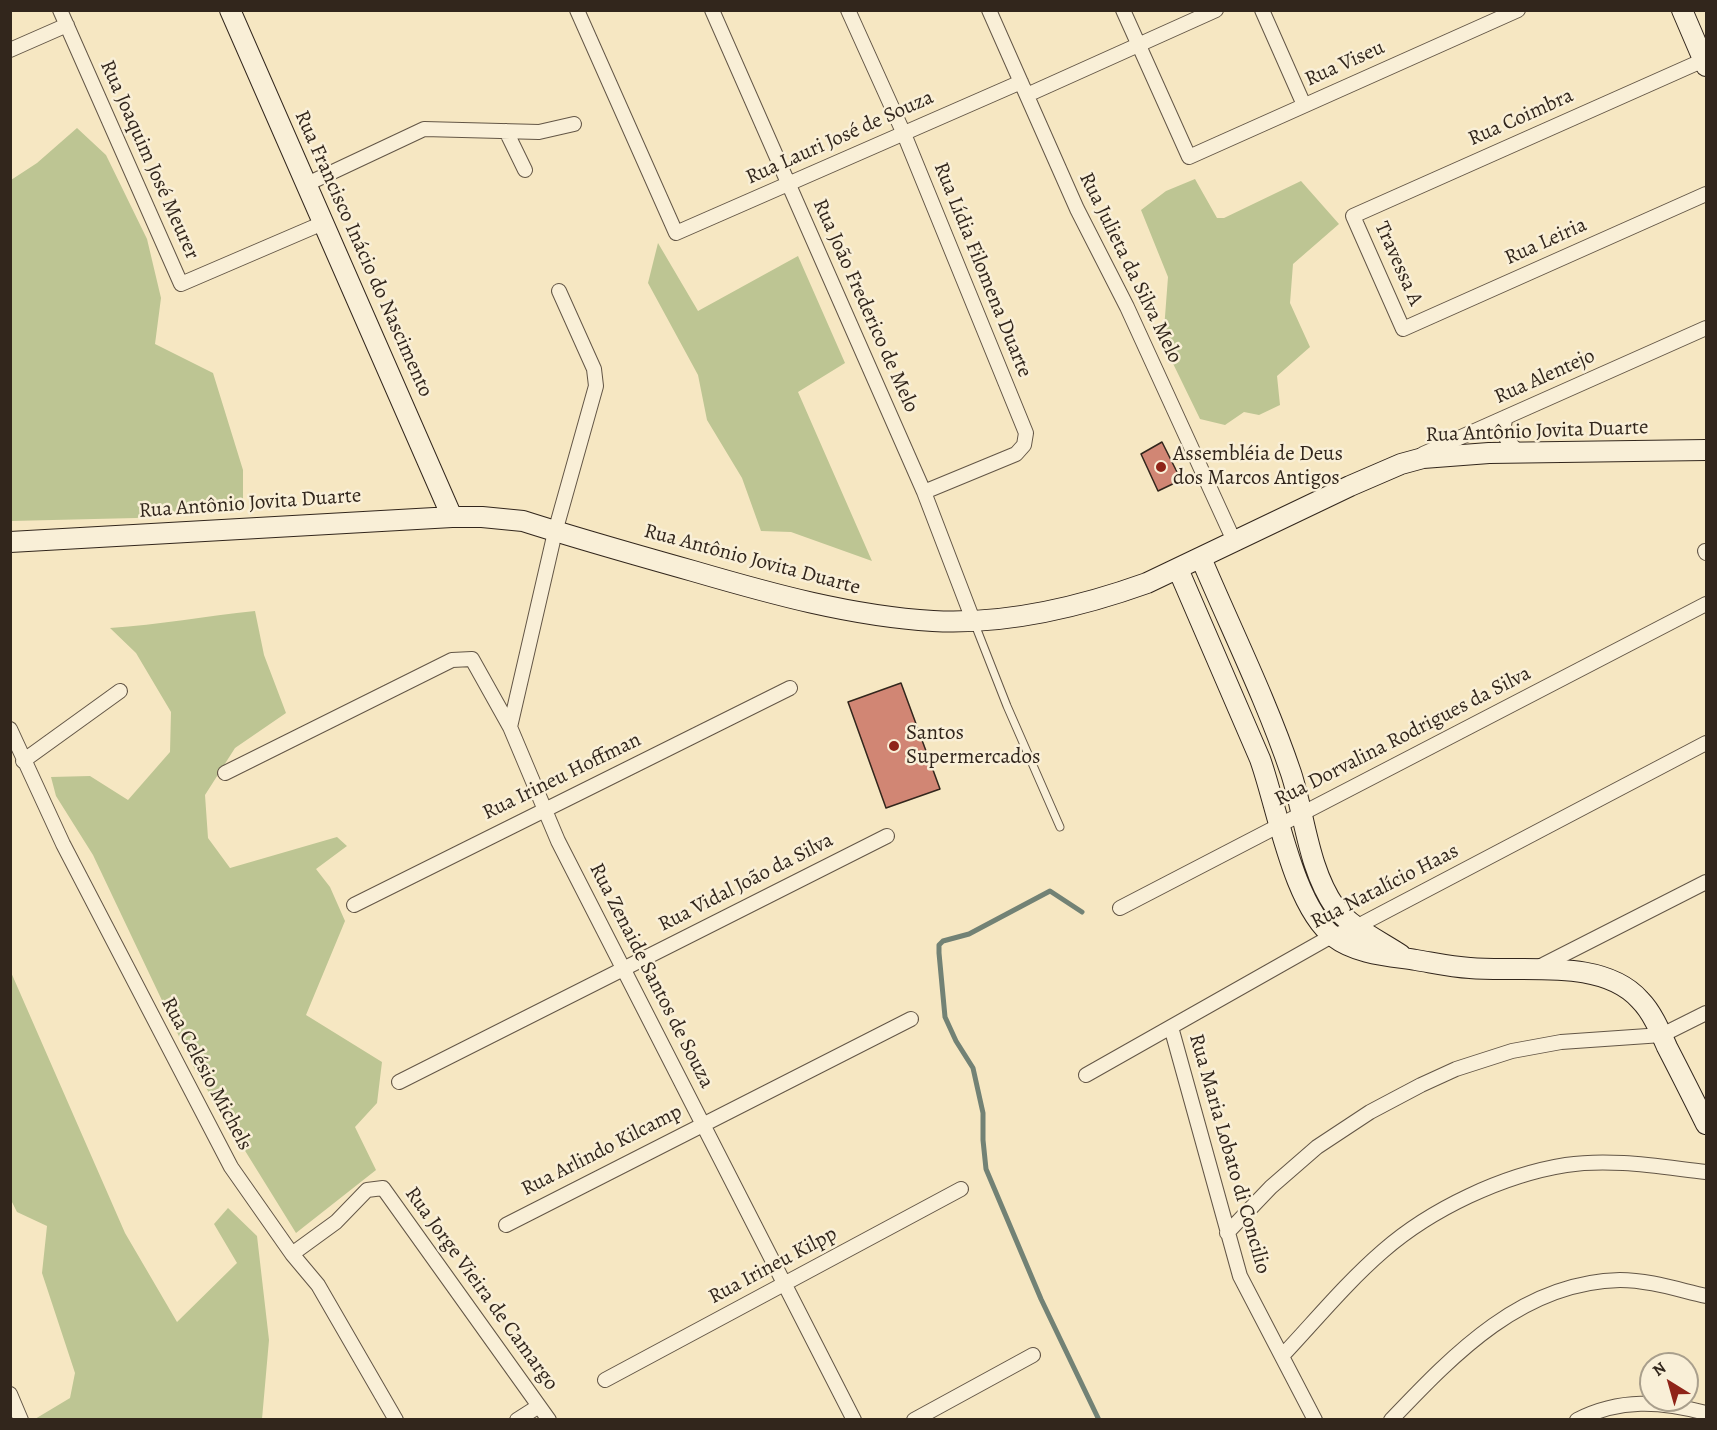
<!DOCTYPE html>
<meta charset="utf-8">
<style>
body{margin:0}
#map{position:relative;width:1717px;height:1430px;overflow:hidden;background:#f6e7c2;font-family:Alegreya,serif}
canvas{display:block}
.frame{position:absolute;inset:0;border:12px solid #32261c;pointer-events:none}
.north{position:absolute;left:1639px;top:1352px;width:60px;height:60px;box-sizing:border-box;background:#f9efd7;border:2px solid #a99f8c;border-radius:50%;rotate:323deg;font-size:16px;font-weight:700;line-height:24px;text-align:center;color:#32261c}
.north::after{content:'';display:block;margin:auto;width:21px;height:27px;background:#8f2418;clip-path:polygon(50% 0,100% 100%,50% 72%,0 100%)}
</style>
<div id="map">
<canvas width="1717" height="1430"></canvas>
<div class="frame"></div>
<div class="north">N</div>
</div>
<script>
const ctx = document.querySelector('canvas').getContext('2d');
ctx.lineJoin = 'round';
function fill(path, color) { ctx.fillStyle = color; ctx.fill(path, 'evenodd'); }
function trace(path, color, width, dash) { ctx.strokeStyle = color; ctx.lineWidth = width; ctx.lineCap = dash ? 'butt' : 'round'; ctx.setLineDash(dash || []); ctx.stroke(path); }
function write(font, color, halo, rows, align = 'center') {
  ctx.font = font + ' Alegreya,serif'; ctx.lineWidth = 5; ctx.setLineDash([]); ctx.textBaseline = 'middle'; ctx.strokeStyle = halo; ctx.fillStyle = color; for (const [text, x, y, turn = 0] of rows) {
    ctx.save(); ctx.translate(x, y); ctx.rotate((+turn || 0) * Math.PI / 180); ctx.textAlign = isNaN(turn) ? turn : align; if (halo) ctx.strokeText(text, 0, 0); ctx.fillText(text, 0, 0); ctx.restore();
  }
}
fill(new Path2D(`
 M77 128 106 155 147 239 161 298 155 344 213 373 243 470V508L136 518 11 521V180L37 163Z
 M1195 179 1217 218H1224L1301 181 1339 224 1293 264 1290 303 1310 347 1277 376 1280 405 1259 415 1244 412 1225 425 1200 419 1163 343 1168 277 1141 210 1166 191Z
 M658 243 698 311 798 256 845 363 798 392 872 561 791 532 761 531 742 478 707 420 698 375 648 283Z
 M255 611 264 655 286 713 235 748 205 795 208 838 230 868 337 837 347 846 316 869 330 887 345 921 306 1015 382 1062 377 1103 355 1127 376 1170 296 1233 195 1070 93 855 56 796 51 777 90 776 128 800 170 752 171 712 136 653 110 628C159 625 206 616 255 611Z
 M10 970 125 1233 177 1322 237 1263 214 1224 228 1208 257 1236 269 1340 262 1419H35L70 1398 75 1373 42 1273 47 1226 17 1212 11 1200Z`), '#bdc593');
trace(new Path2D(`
 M1082 912 1050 891 969 934 943 941 939 945V953L945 1017 956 1041 973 1068 983 1113V1140L986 1169 1041 1299 1099 1420`), '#728275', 5);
const building = new Path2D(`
 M1162 442 1181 480 1158 491 1141 454Z
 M901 683 940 789 886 808 848 702Z`);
fill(building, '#d18674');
trace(building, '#32261c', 1.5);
const lane = new Path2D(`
 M974 622 1007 706 1060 827`);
const street = new Path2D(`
 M60 10 181 284 323 223
 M577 10 676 233 1021 82
 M712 10 924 492 973 620
 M848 10 904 134 1026 433 1024 445 1016 454 924 492
 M989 10 1077 209 1127 307 1235 543
 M1123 10 1189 157 1518 10
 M1262 10 1304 105
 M10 50 67 25
 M1706 59 1353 216 1403 329 1706 194
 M1027 95 1216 10
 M506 131 525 170
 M307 184 424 129 539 132 574 124
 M1506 417C1500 434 1507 442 1520 453
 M1423 454 1706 328
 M1705 551 1706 553
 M510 727 555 532 596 386 594 369 559 291
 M10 729 63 844 231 1167 292 1254 318 1285 396 1420
 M23 761 120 691
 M225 773 452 660 472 659 510 727 558 841 854 1420
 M354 905 790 688
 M1120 908 1706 604
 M1537 968 1706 882
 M1171 1027 1240 1276 1315 1420
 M1086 1075 1330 937 1354 928 1706 743
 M399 1082 887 836
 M506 1225 911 1019
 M1227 1233 1271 1187 1317 1147 1370 1112 1421 1085 1456 1069 1512 1051 1561 1042 1662 1035 1706 1013
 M292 1254 336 1222 367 1190 383 1188 549 1420
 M1282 1356C1315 1321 1346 1283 1383 1251 1431 1209 1503 1175 1566 1165 1612 1158 1661 1167 1706 1172
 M605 1380 961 1189
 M10 1394 21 1420
 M517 1420 539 1406
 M914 1420 1033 1355
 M1391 1420C1454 1354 1522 1282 1620 1280 1649 1280 1679 1290 1706 1296
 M1577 1420C1620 1398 1661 1401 1706 1413`);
const secondary = new Path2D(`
 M230 10 452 517
 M1682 10 1706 66
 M10 542 452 517H482L523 521C579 539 636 555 693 571 772 594 851 616 933 621 1006 625 1080 607 1147 583L1350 486 1401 464 1423 458 1489 453 1706 450
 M1201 558C1231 629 1266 699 1291 773 1305 816 1308 868 1335 907 1350 927 1380 941 1401 955
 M1178 569 1260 759C1277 806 1293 906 1334 937 1356 954 1390 956 1416 960 1434 963 1452 967 1470 968 1521 973 1602 957 1640 1000 1652 1012 1660 1031 1667 1047 1680 1072 1693 1098 1706 1124`);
trace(lane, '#635646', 9);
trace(street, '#635646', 16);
trace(secondary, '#32261c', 22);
trace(lane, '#f9efd7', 7);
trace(street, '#f9efd7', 14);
trace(secondary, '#f9efd7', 20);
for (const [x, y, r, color] of [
 [1161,467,6,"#8f2418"],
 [894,746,6,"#8f2418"]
]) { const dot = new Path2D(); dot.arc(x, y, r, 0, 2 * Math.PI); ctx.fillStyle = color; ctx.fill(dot); trace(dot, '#f9efd7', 2); }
write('21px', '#32261c', '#f9efd7', [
 ["Rua Viseu",1345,64,-24],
 ["Rua Coimbra",1521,118,-24],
 ["Rua Lauri José de Souza",840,138,-24],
 ["Rua Joaquim José Meurer",149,160,66],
 ["Rua Leiria",1546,242,-24],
 ["Rua Francisco Inácio do Nascimento",363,254,66],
 ["Travessa A",1398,264,66],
 ["Rua Julieta da Silva Melo",1130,268,64],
 ["Rua Lídia Filomena Duarte",982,270,68],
 ["Rua João Frederico de Melo",865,306,66],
 ["Rua Alentejo",1545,377,-24],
 ["Rua Antônio Jovita Duarte",1537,432,-2],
 ["Rua Antônio Jovita Duarte",250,504,-4],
 ["Rua Antônio Jovita Duarte",752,560,15],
 ["Rua Dorvalina Rodrigues da Silva",1403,737,-27],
 ["Rua Irineu Hoffman",562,777,-26],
 ["Rua Vidal João da Silva",746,883,-27],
 ["Rua Natalício Haas",1385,887,-27],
 ["Rua Zenaide Santos de Souza",651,976,63],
 ["Rua Celésio Michels",206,1074,62],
 ["Rua Arlindo Kilcamp",602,1151,-27],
 ["Rua Maria Lobato di Concilio",1229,1154,74],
 ["Rua Irineu Kilpp",773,1266,-28],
 ["Rua Jorge Vieira de Camargo",481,1289,54]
]);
write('21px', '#32261c', '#f9efd7', [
 ["Assembléia de Deus",1173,455],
 ["dos Marcos Antigos",1173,479],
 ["Santos",906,734],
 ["Supermercados",906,758]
], 'left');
</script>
